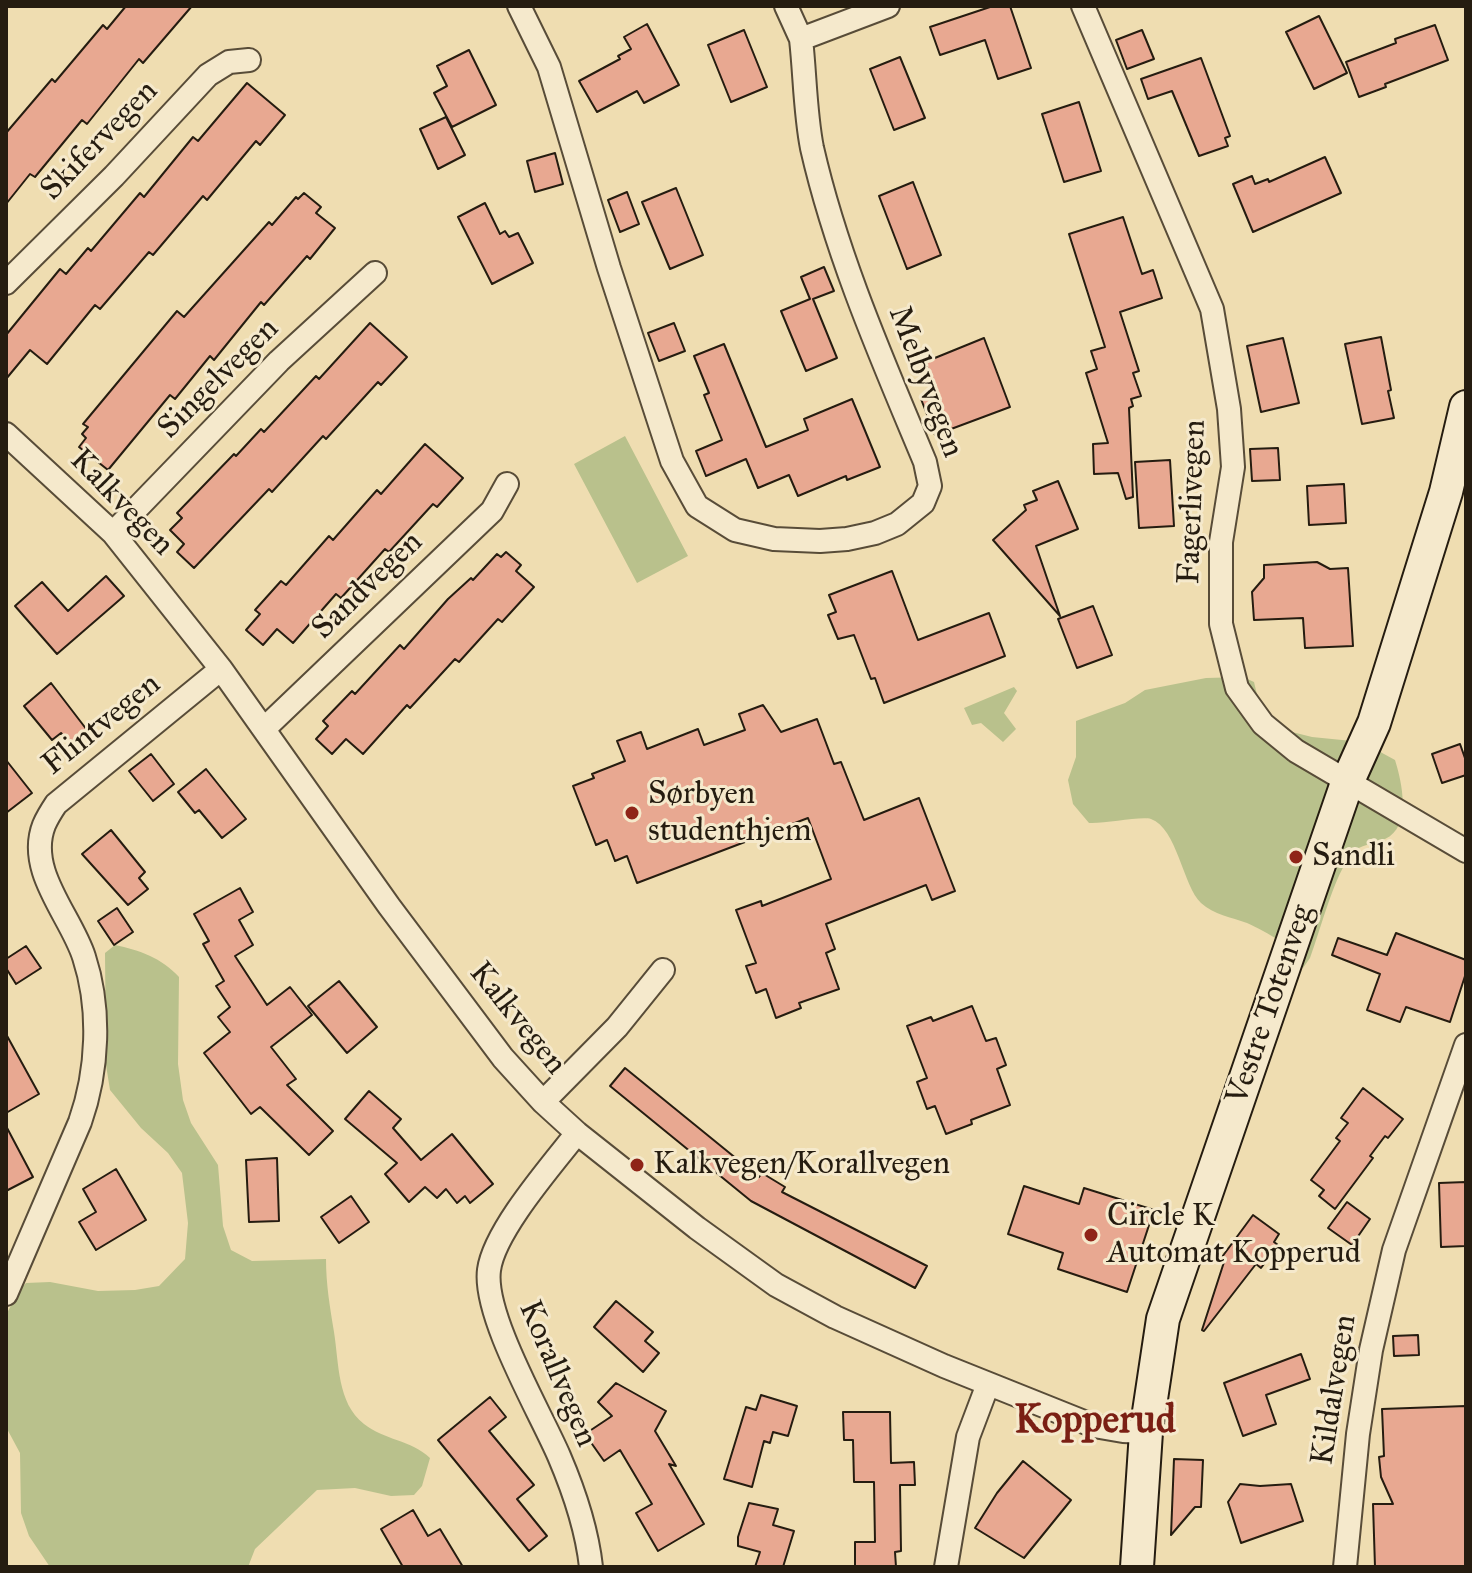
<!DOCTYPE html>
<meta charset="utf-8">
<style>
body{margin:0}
#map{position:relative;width:1472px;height:1573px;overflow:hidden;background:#efddb1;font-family:"IM FELL Great Primer",serif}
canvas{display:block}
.frame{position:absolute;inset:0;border:8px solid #251c10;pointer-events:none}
</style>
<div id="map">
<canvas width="1472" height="1573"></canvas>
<div class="frame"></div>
</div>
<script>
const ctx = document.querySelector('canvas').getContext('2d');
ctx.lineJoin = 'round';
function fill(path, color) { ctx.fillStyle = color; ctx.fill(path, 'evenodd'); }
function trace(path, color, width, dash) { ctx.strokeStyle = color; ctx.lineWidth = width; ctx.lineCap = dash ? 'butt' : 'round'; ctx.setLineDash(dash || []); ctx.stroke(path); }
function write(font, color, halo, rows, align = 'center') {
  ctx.font = font + ' "IM FELL Great Primer",serif'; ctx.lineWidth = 6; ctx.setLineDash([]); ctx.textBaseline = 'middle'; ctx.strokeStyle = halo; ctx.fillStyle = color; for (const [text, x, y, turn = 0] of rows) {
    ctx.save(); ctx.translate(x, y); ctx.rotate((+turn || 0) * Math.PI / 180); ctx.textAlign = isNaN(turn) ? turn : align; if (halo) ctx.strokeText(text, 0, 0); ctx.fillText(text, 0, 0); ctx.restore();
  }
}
fill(new Path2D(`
 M625 436 688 556 637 583 574 464Z
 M1243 677 1254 682 1260 707 1288 731 1312 737 1362 742 1395 760C1402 782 1412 827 1385 839 1366 848 1358 841 1345 864 1331 888 1320 931 1310 958L1303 968C1295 947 1267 932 1247 923 1231 917 1214 915 1201 903 1183 886 1177 828 1151 819 1140 816 1104 824 1089 823L1073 804 1068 780 1076 757V721L1125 703 1145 690 1206 678Z
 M1014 687 1017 691 1004 713 1016 729 1003 742 981 723 972 725 964 708Z
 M115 945C139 950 162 958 179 977L178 1064 183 1100 191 1123 218 1165 223 1226 231 1250 252 1261 326 1259C326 1285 330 1307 334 1332 339 1363 337 1403 364 1424 384 1440 411 1440 430 1458L422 1486 414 1495 391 1496 355 1488 317 1490 255 1549 248 1567H50L29 1536 21 1513 20 1453 6 1427V1315L18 1292 26 1283 50 1282 98 1291 135 1290 159 1286 185 1259 188 1223 182 1173 168 1153 141 1128 110 1090 106 1065 105 953Z`), '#b9c18c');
const building = new Path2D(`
 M126 6H192L143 63 139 59 87 124 82 120 35 177 30 174 6 204V133L52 79 55 82 103 25 107 29Z
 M993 6H1010L1031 68 998 79 985 40 940 55 930 27Z
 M1319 16 1347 73 1314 89 1286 32Z
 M647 24 679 85 644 103 637 91 597 112 579 81 620 59 618 56 631 49 624 37Z
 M1435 25 1448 60 1385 84 1386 87 1359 97 1346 62 1396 43 1395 39Z
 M744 30 767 87 731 102 708 45Z
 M1142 30 1154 59 1127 69 1116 40Z
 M469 50 496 105 452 127 434 93 447 86 437 66Z
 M900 57 925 118 894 130 870 69Z
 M1201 58 1230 136 1225 138 1228 146 1199 156 1172 91 1148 99 1141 79Z
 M247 83 285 115 260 145 256 141 207 200 203 196 153 255 149 252 100 309 95 305 47 364 30 350 6 379V335L60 269 66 274 88 248 91 251 140 193 144 197 193 137 198 141Z
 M1079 102 1101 171 1064 182 1042 114Z
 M446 117 465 155 438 169 420 129Z
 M555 153 563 184 535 192 527 161Z
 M1325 157 1341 193 1253 232 1233 184 1252 176 1255 184 1268 179 1269 182Z
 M913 182 941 255 907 269 879 196Z
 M676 188 703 255 670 269 642 202Z
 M627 192 639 224 620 232 608 200Z
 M304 193 321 207 316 213 335 228 310 259 307 256 264 305 261 302 214 360 210 356 175 399 170 395 108 470 79 447 86 438 82 434 88 427 83 424 177 311 184 317 269 222 272 225 296 197 298 199Z
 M485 203 500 234 505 231 509 237 518 233 533 263 492 284 458 217Z
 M1123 217 1142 274 1153 270 1162 298 1120 312 1139 371 1133 373 1141 396 1131 399 1133 406 1129 408 1133 497 1126 499 1118 473 1094 474 1093 444 1108 443 1086 373 1097 369 1091 351 1105 347 1069 234Z
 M824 267 834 291 813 299 837 358 806 371 781 311 810 299 801 277Z
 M370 323 407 357 381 385 378 382 326 439 323 436 272 492 269 489 194 568 177 552 184 544 170 530 182 518 177 513 234 454 236 456 261 429 264 432 316 376 319 379Z
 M674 323 685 351 659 361 648 333Z
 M1381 337 1391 390 1388 391 1394 418 1362 424 1345 344Z
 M984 338 1010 407 935 435 921 399 937 393 925 362Z
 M1283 338 1299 403 1261 412 1247 346Z
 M724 344 766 447 808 430 804 419 852 399 880 467 847 480 846 476 798 496 789 475 758 488 746 459 706 476 696 451 722 440 704 395 709 393 694 356Z
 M425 444 463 478 437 507 433 504 389 552 385 549 341 598 336 594 293 643 277 629 263 645 246 630 260 614 255 610 281 581 286 585 329 536 333 540 377 490 381 494Z
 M1278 448 1280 480 1252 481 1250 449Z
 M1170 460 1174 526 1139 528 1135 462Z
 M1058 481 1078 529 1036 546 1060 616 993 540 1026 510 1024 505 1037 500 1033 491Z
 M1344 484 1346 523 1309 525 1307 486Z
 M506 552 521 565 516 571 534 587 502 622 498 619 459 662 455 659 410 708 407 705 363 754 346 739 332 754 316 739 328 726 323 721 352 691 355 694 400 645 404 649 448 599 471 578 473 580 497 554 501 557Z
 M1317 562 1330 569 1348 568 1353 646 1305 648 1303 618 1254 620 1252 592 1264 578V565Z
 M892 571 918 640 989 613 1005 656 884 703 875 678 871 679 854 635 838 639 828 615 836 612 829 595Z
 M106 576 124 596 57 654 15 606 42 582 68 611Z
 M1093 606 1112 655 1077 668 1058 619Z
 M51 683 87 730 70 744 61 733 52 740 24 706Z
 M763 705 781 732 817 719 834 764 841 762 864 820 919 798 955 891 932 900 926 885 826 924 835 949 826 953 839 989 799 1003 801 1008 776 1018 766 989 756 993 746 966 756 963 736 910 761 901 762 906 831 879 808 818 637 883 627 856 615 861 607 840 596 845 573 786 594 778 592 774 625 761 617 741 641 732 647 749 698 729 704 745 745 730 739 714Z
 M1460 744 1466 761V775L1442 783 1432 754Z
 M151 754 174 784 153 801 129 771Z
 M6 760 32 793 6 813Z
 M206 769 246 819 222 838 199 810 195 813 178 792Z
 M111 830 145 872 139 878 148 889 128 905 82 854Z
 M240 888 253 912 239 920 253 945 235 956 267 1005 290 987 312 1015 271 1047 296 1079 287 1085 333 1131 309 1155 260 1107 251 1114 204 1053 230 1032 218 1017 230 1007 216 986 224 981 203 944 209 941 194 914Z
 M117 908 133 932 114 945 98 921Z
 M1396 933 1466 960V973L1450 1022 1406 1007 1400 1022 1367 1010 1380 974 1332 955 1338 938 1387 955Z
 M26 946 41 968 16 984 6 968V959Z
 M339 981 377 1027 347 1053 308 1006Z
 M972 1006 986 1041 996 1038 1006 1065 997 1069 1010 1105 971 1120 972 1124 946 1134 935 1106 927 1109 917 1082 927 1078 907 1026 931 1017 933 1021Z
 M6 1034 39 1094 6 1113Z
 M625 1068 759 1177 762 1173 785 1187 782 1192 927 1266 915 1288 751 1201 610 1086Z
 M1363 1088 1403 1119 1388 1138 1385 1136 1370 1156 1373 1158 1335 1209 1319 1196 1324 1190 1311 1180 1340 1141 1336 1138 1348 1123 1341 1118Z
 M369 1091 401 1119 393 1128 421 1160 452 1134 493 1184 470 1203 465 1196 457 1203 446 1189 437 1198 425 1187 409 1202 385 1174 397 1163 345 1119Z
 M6 1126 33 1177 6 1191Z
 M277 1158 279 1221 249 1222 246 1160Z
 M116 1169 146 1220 96 1250 79 1222 96 1212 83 1189Z
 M1466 1182V1246L1441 1247 1439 1183Z
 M1024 1186 1079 1204 1084 1188 1154 1210 1127 1292 1058 1269 1063 1253 1008 1234Z
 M351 1196 369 1222 339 1243 321 1217Z
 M1347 1202 1370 1219 1352 1245 1328 1228Z
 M1253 1215 1279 1234 1274 1242 1278 1245 1261 1268 1256 1264 1204 1331 1202 1330 1225 1259 1222 1257Z
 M616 1301 653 1332 645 1341 659 1353 643 1372 594 1327Z
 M1418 1335 1419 1355 1394 1356 1393 1336Z
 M1301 1354 1310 1379 1266 1395 1276 1424 1243 1436 1224 1383Z
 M616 1383 666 1411 655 1431 676 1466 669 1464 704 1524 658 1551 636 1513 652 1504 620 1450 604 1461 585 1434 612 1416 598 1402Z
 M761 1395 797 1406 788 1436 773 1432 770 1443 764 1441 752 1487 724 1479 746 1407 756 1410Z
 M490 1397 506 1417 489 1431 534 1485 517 1499 547 1536 529 1551 438 1440Z
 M1466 1406V1567H1375L1373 1504H1393L1381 1477 1379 1457 1384 1456 1382 1409Z
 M843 1412H890L891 1463 914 1462 915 1485H900L901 1551 895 1552 896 1567H855V1542H875L874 1482H854L853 1440H844Z
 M1174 1459 1203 1460 1201 1507H1195L1171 1535Z
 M1023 1461 1071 1500 1024 1558 975 1528 997 1493Z
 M1240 1484 1260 1486 1291 1484 1303 1521 1241 1543 1228 1502Z
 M749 1503 778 1509 773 1525 794 1531 783 1567H755L760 1552 738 1546V1537Z
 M413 1510 428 1536 440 1529 463 1567H403L381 1529Z`);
fill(building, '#e8a891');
trace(building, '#251c10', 2);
const minor = new Path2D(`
 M519 6 549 67 609 268 672 461 697 506 735 530 774 539 820 541 847 539 875 533 897 524 923 503 930 486 925 462C882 359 837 257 812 148 805 113 805 74 801 39L888 6
 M786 6 801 39
 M1083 6 1212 309 1229 409 1233 467 1221 542V624L1237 688 1263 724 1296 751 1466 851
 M6 283 114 176 208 75 229 62 249 60
 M6 434 113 533 221 669 389 906 503 1058 543 1102 577 1133 697 1228 776 1285 835 1317 944 1366 1094 1426 1123 1431 1146 1432
 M113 533 279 361 375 273
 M265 728 492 511 507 484
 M543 1102 617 1027 663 970
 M577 1133C552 1165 494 1231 489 1270 483 1315 540 1412 559 1456 574 1491 587 1530 591 1567
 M6 1294 80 1122C98 1071 101 1009 84 957 71 916 26 871 44 825 47 818 52 810 56 804L221 669
 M946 1567 968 1437 988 1384
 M1345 1567 1358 1434 1371 1350 1394 1250 1466 1045`);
const secondary = new Path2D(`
 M1137 1567 1146 1432 1163 1319 1347 783 1374 723 1446 492 1466 407`);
trace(minor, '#584c38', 26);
trace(secondary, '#251c10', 36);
trace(minor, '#f5e9cc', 22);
trace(secondary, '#f5e9cc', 32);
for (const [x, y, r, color] of [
 [632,813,8,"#8f2418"],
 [1296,857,8,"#8f2418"],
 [637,1165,8,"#8f2418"],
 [1091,1235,8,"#8f2418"]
]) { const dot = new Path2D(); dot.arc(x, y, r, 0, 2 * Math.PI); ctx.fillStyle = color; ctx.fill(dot); trace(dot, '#f5e9cc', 3); }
write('32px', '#251c10', '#f5e9cc', [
 ["Skifervegen",100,141,-46],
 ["Singelvegen",219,379,-45],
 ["Melbyvegen",925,382,69],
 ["Fagerlivegen",1193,502,-88],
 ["Kalkvegen",121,503,46],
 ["Sandvegen",368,586,-44],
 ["Flintvegen",102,725,-39],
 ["Vestre Totenveg",1271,1005,-71],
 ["Kalkvegen",517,1019,51],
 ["Korallvegen",557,1374,67],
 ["Kildalvegen",1335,1390,-81]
]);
write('32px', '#251c10', '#f5e9cc', [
 ["Sørbyen",648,795],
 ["studenthjem",648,832],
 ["Sandli",1312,857],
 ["Kalkvegen/Korallvegen",653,1165],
 ["Circle K",1107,1217],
 ["Automat Kopperud",1107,1254]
], 'left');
write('bold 40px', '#7a1f14', '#f5e9cc', [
 ["Kopperud",1095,1422]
]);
</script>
